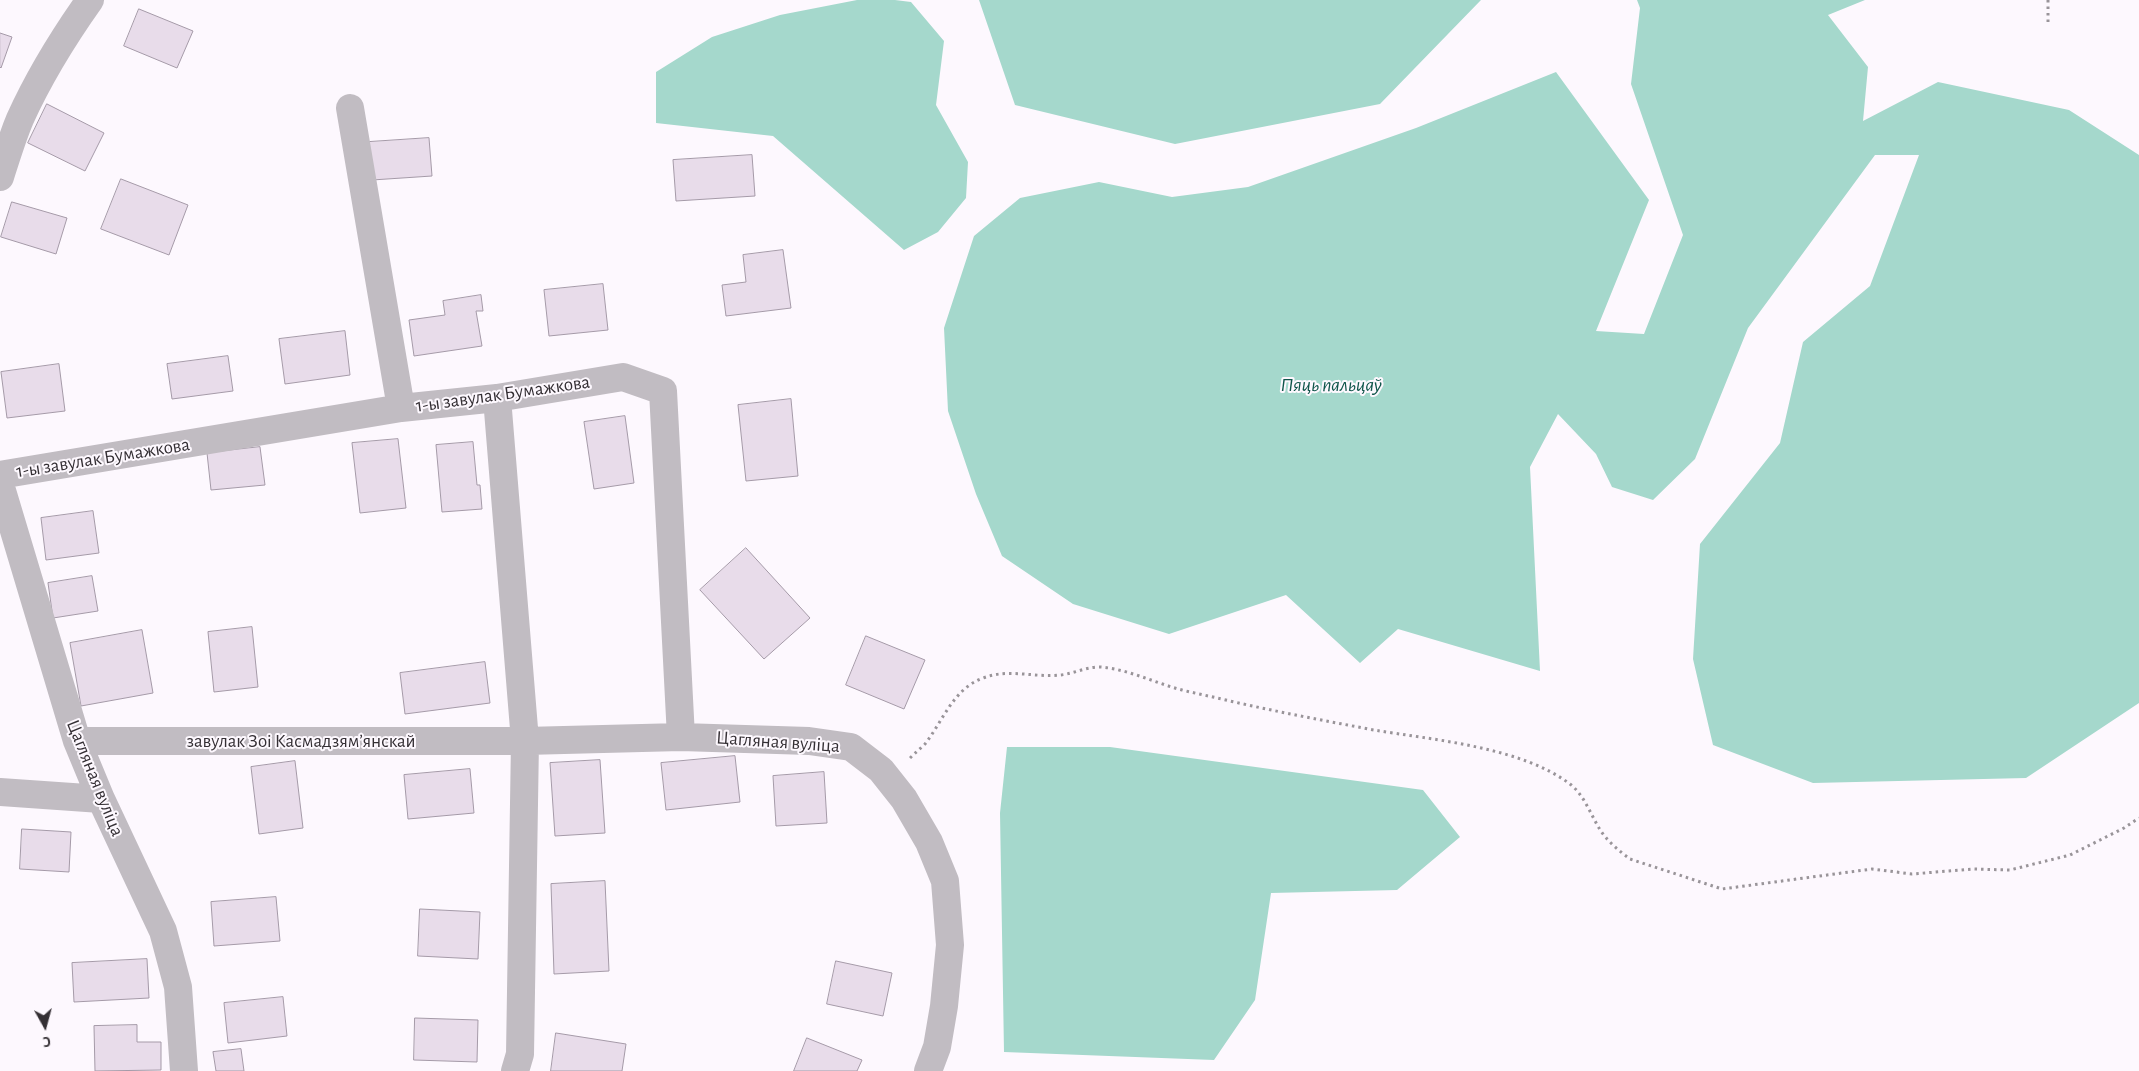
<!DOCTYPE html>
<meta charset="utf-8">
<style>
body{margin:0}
#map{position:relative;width:2139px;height:1071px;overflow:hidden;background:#fdf8fe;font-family:"Alegreya Sans",sans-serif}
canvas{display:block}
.north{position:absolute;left:20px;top:1001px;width:50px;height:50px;-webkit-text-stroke:4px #fdf8fe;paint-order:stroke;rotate:173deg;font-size:14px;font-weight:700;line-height:20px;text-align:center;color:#342f34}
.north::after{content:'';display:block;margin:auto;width:18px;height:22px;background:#342f34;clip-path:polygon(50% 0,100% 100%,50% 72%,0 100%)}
</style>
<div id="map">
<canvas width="2139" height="1071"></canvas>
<div class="north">С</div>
</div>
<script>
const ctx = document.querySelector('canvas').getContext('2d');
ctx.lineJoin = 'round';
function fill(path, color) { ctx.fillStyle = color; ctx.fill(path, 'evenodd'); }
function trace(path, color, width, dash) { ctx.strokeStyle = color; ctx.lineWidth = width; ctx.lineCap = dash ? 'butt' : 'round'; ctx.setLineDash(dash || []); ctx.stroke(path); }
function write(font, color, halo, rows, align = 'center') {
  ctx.font = font + ' "Alegreya Sans",sans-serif'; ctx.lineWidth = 4; ctx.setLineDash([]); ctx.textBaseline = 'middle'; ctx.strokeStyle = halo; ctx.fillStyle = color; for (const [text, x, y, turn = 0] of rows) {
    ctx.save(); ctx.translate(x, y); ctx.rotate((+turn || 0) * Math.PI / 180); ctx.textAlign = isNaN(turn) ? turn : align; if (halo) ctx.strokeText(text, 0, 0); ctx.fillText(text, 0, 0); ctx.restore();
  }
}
fill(new Path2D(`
 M857 0H895L911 2 944 41 936 105 968 162 966 198 938 232 904 250 773 136 656 123V72L712 37 780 15Z
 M979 0H1481L1380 104 1175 144 1015 105Z
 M1637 0H1865L1828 15 1868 67 1863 121 1938 82 2069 110 2139 155V703L2026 778 1813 783 1713 745 1693 659 1700 544 1780 443 1803 342 1870 286 1919 155H1875L1748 328 1695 459 1653 500 1612 487 1596 454 1558 414 1530 467 1540 671 1398 629 1360 663 1286 595 1169 634 1073 604 1002 556 976 494 948 411 944 328 974 236 1020 198 1099 182 1172 197 1248 187 1416 128 1556 72 1649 200 1596 331 1644 334 1683 235 1631 84 1640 8Z
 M1007 747H1110L1423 790 1460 837 1397 890 1271 893 1255 1000 1214 1060 1004 1052 1000 813Z`), '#a5d8cc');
const building = new Path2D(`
 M139 9 193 31 177 68 124 46Z
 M0 33 12 37 1 68 0 67Z
 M47 104 104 133 85 171 28 143Z
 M429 138 432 176 372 180 369 142Z
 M752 155 755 196 676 201 673 160Z
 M121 179 188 205 169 255 101 229Z
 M12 202 67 218 56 254 1 237Z
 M783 250 791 308 726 316 722 285 746 282 743 255Z
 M603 284 608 330 549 336 544 290Z
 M481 295 483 311H476L482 346 414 356 409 320 445 315 443 301Z
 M345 331 350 375 285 384 279 339Z
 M228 356 233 391 172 399 167 364Z
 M59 364 65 411 7 418 1 372Z
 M791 399 798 476 746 481 738 405Z
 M625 416 634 483 594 489 584 422Z
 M398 439 406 508 360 513 352 443Z
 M473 442 477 485H480L482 509 442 512 436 445Z
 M260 447 265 485 211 490 207 453Z
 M93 511 99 553 46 560 41 518Z
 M746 548 810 618 764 659 700 590Z
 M92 576 98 611 53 618 48 583Z
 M252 627 258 687 214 692 208 632Z
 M142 630 153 693 81 706 70 643Z
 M866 636 925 660 904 709 846 685Z
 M485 662 490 703 405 714 400 673Z
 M735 756 740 802 666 810 661 763Z
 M600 760 605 833 555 836 550 763Z
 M295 761 303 828 259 834 251 767Z
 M470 769 474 813 408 819 404 775Z
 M824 772 827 823 776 826 773 776Z
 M22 829 71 832 69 872 20 869Z
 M605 881 609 971 554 974 551 884Z
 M276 897 280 941 214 946 211 902Z
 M420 909 480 912 478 959 418 956Z
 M147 959 149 998 74 1002 72 963Z
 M836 961 892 973 883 1016 827 1004Z
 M283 997 287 1036 228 1043 224 1003Z
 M415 1018 478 1020 477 1062 414 1060Z
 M137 1025V1042H161V1070L95 1071 94 1026Z
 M556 1033 626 1044 622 1071H551Z
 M807 1038 862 1060 857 1071H794Z
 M241 1049 244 1071H216L213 1052Z`);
fill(building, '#e8dcea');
trace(building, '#a59aa8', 1);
trace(new Path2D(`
 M2048 0V24
 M910 758C915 753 920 749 925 744 943 721 953 689 983 678 1009 668 1034 678 1060 675 1073 674 1085 667 1100 667 1128 669 1155 683 1182 690 1198 694 1214 697 1230 701 1278 712 1326 721 1374 730 1434 740 1521 747 1570 784 1584 795 1590 813 1599 828 1606 840 1619 851 1630 859L1722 889 1872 869 1912 874 1973 869 2010 870 2070 855 2124 828 2139 818`), '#999499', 3, [2.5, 4]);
trace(new Path2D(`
 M350 108 401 408
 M0 177C6 158 12 138 20 119 39 77 63 38 90 0
 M497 398 525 741 520 1054 515 1071
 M0 475 401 408 497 398 623 377 663 391 681 737
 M0 484 77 741 101 799 163 931 178 987 184 1071
 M77 741H525L681 737 809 741 851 747 881 770 904 799 929 842 945 881 950 945 944 1006 937 1047 928 1071
 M0 792 101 799`), '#c1bcc2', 28);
write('19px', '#342f34', '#fdf8fe', [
 ["1-ы завулак Бумажкова",503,394,-8],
 ["1-ы завулак Бумажкова",103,458,-9],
 ["завулак Зоі Касмадзямʼянскай",301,741],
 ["Цагляная вуліца",778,742,4],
 ["Цагляная вуліца",95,778,68]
]);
write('italic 20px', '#0f554a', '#fdf8fe', [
 ["Пяць пальцаў",1331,385]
]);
</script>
